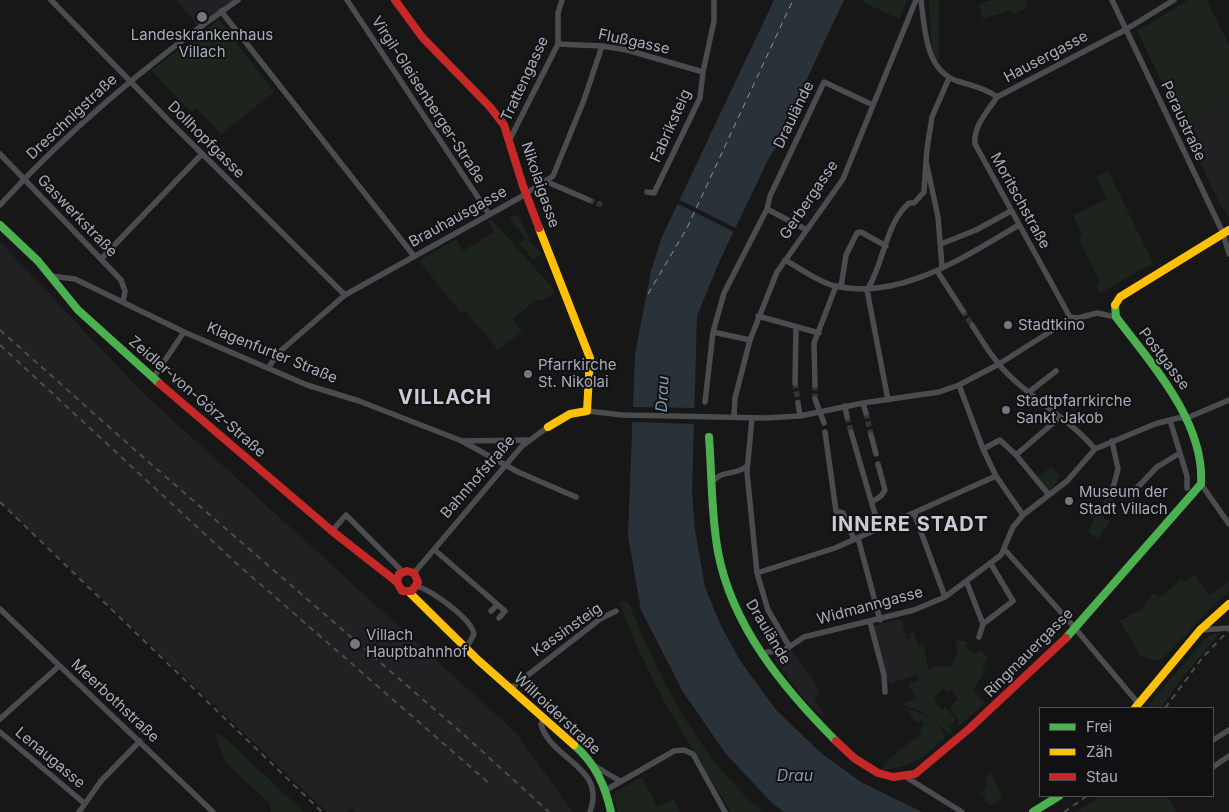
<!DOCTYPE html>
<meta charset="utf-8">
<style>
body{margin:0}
#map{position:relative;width:1229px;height:812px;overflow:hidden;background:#171717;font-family:Inter,sans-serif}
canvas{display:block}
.legend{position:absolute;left:1039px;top:707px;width:175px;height:90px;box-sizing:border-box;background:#111113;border:1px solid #4d4f55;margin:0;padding:6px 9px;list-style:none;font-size:15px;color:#a8adb8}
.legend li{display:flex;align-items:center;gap:10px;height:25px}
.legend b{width:25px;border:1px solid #4d4f55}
</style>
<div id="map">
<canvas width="1229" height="812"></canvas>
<ul class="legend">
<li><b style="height:6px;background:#4caf50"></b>Frei</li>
<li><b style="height:6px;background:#ffc107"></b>Zäh</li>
<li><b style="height:6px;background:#c62828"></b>Stau</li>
</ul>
</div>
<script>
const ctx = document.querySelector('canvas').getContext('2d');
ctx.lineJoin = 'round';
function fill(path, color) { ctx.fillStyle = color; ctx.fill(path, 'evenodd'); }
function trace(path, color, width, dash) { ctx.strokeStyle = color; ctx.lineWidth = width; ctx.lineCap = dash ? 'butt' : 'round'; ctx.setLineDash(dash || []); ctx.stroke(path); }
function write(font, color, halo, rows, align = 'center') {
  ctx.font = font + ' Inter,sans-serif'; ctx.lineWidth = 4; ctx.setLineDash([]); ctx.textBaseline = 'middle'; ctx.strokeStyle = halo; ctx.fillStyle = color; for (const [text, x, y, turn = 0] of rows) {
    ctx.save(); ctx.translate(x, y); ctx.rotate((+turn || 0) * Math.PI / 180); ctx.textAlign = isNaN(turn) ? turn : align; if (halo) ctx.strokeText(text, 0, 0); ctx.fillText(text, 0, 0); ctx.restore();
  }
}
fill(new Path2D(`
 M177 0H237L199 28Z
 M1229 105V217L1219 202 1183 126Z
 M0 242 142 392 515 732 573 812H356L352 808 347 812H327L0 502Z
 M901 619 917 674 890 684 882 665 872 626Z
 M790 648 813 679 820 694 814 698 826 716 818 713 806 701 774 659Z`), '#212123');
fill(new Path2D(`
 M864 0H907L899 19 863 2Z
 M929 0H939V60L935 58 932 53Z
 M992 0H1025L1027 8 1013 14 1011 10 983 19 979 4Z
 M1188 0H1207L1229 46V105L1183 126 1137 31Z
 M219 20 274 92 221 134 196 108 191 112 151 70Z
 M1108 171 1153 263 1100 293 1096 285 1100 282 1079 240 1082 234 1073 216 1107 199 1096 177Z
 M518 215 532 244 542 253 534 260 519 243 525 238 519 231 521 229H518L509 217Z
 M491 219 552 287 555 294 539 301 536 300 513 319 522 331 498 350 465 310 461 313 419 261 456 239 463 251 494 232 488 221Z
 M1051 467 1061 476 1049 492 1037 478Z
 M1112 486 1119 489 1118 492 1103 518 1110 522 1097 539 1088 531Z
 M1194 574 1210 595 1229 581V592C1202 612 1185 641 1158 661L1140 655 1120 621 1140 610 1154 593 1160 597 1181 579 1186 581Z
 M623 601 628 602C660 680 698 756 762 812H730C713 781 695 753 677 723 653 685 635 643 619 602Z
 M914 632 918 645 923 644 929 671H932L931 667 951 666 957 655 956 641H967L966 648 976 654 978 650 989 657 982 667 986 670 973 690 985 703 959 726H957L959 721 950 707 958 699 951 689 948 692 943 688 934 698 942 710 946 707 955 719 953 724 948 726 953 732 949 734C934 720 922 709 900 705L916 698 908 684 919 680 907 639 911 638 910 633Z
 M1214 633 1219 634 1182 678 1161 708H1146L1204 640Z
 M905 709C919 710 943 723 945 738 923 757 912 768 881 770L888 760 922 733 919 729 925 725 921 720 917 723Z
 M214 733 224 737 304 812H271L269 803 226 763Z
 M991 773 1002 798 992 806 985 801V796L980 793 987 787 985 780Z
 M642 777 657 807 674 799 680 812H618L613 796 617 791Z
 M1100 796H1167L1176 812H1076Z`), '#1d241e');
fill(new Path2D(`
 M774 0H844L788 119 780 142 770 156 720 260 697 316 692 491 695 530 705 587 721 626 741 662 777 711 821 753 861 782 922 812H784L772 803 726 754 683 692 641 610 628 536 635 354 651 271 661 239Z`), '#2a3239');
fill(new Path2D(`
 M678 199 738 229 736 233 676 203Z
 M630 407 697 408V424L629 422Z`), '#171717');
trace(new Path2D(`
 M648 294 687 228 793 0`), '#7f9bb3', 1, [6, 5]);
trace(new Path2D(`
 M589 200 602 205
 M963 311 972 325
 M795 383 798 403
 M815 385V399
 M866 413 871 435
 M847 417 851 432`), '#343537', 5.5, [5.5, 3]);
trace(new Path2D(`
 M51 0 170 122 345 295
 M347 0 489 214
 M921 0C925 29 925 70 957 81 970 85 987 89 997 97L1125 30 1174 0
 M1112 0 1223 233 1229 254
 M221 11 414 256
 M558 44 602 46 627 50 703 72
 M997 97C988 111 973 126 975 144L1070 317 1078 318 1097 313 1116 317
 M510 139 558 44V13L562 0
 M0 154 121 280 125 291 123 302
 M545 181 589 200
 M647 192 654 193 700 98 703 72 714 21V0
 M0 205C71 127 152 60 238 0
 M767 209 805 229
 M941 244 976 230 1011 211
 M101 259 202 154
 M785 260C800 268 818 282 835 286 901 301 965 256 1019 225
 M942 267 938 217 926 161 927 149 932 117 949 78
 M939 274 963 311
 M51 276 75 279 184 332 307 385 359 401 462 441 518 472 576 497
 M841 287 846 255 857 233 861 232 886 246
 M758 316 819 333
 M972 325C984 344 996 364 1013 379 1040 404 1071 421 1095 449
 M713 332 750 340
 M269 367 277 354 345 295 519 198 553 176 584 100 602 46
 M153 378 184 332
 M795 383 796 328
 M815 385 814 343 836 286
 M959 385 983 449 996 476 1023 515
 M1029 392 1056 371
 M815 399 824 423
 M888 400 867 290C884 264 885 224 909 203H914L924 192 926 161
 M705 402 713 332 724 293 767 209 770 196 824 82 873 105
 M798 403 800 416
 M863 403 866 413
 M845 406 847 417
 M587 411 623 415 765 418 800 416 863 403 939 392 959 385 999 364 1072 318
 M734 416 735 398 750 340 777 272 843 179 916 0
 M752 418 747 472 757 573 768 610 789 646
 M825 432 836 511 843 513 854 539
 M851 432 879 528
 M871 435 876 454
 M463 441 528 440
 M1112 441 1118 469 1113 488
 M983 449 1000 440 1016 455 1059 418
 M1180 453 1187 476V488
 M1016 455 1049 495
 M713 481C724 469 736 476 747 466
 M1201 484 1229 524
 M1133 492 1157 467 1180 453 1170 420
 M872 502 881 496 885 490 878 464
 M914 513 945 597
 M332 531 346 515 403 572
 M858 538 880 620
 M1005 550 1068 620 1138 703
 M437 552 505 611 499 618
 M414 573 522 446 548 427
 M757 573 835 548 996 476
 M967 583 983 624 979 637
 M417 586C432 591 471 618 474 634L466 649
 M0 609 213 812
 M491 611 497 605
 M870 622 884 675 885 692
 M983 624 1013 601 991 564
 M1201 630 1229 628
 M767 652 783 651 804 637 914 610 945 597 1001 555 1013 527 1023 515 1067 481 1095 449 1155 424 1178 418H1187L1229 400
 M510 689 600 619 616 611
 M0 719 59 666
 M544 719 541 724C550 760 607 766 590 812
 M0 732 84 803
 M1213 740 1229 730
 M593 765 620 781
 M1213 767 1229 756
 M906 777 962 812
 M606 790 674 751 684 750 693 754 725 812
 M79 812 101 781 140 741`), '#4b4c50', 5.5);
trace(new Path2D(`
 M0 225 38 261 78 310 160 384
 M709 437C712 475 711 514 718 552 732 626 783 688 836 741
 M1066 638 1201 484C1205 422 1151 363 1116 317L1115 305
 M574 745C595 763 605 785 611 812
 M1033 812 1059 796`), '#4caf50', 8);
trace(new Path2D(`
 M539 228 590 358 587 411 570 414 548 427
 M1115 305 1120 297 1229 230
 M409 592 478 660 574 745
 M1135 708 1200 630 1229 604`), '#ffc107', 8);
trace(new Path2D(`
 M395 0 422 37 490 107 504 125 523 186 539 228
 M160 384 332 531 397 582 402 591H412L418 582 414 573 407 571 399 574 397 582
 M836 741 854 758 878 773 893 777 915 774 970 728 1066 638`), '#c62828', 8);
trace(new Path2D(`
 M0 330 144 458 463 734 549 812
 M0 345 236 563 490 784
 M0 502 322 812
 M1165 708 1203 657 1229 630
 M1064 812 1087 796`), '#4b4c4f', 2, [6, 5]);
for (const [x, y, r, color] of [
 [202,17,6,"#757880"],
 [1008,325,5,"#757880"],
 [528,374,5,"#757880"],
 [1006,410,5,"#757880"],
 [1069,501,5,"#757880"],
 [355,644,6,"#757880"]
]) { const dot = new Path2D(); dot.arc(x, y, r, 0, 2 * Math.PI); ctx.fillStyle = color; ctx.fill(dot); trace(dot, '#111113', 2); }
write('15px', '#a8adb8', '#111113', [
 ["Landeskrankenhaus",202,35,"center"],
 ["Villach",202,52,"center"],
 ["Stadtkino",1018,325],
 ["Pfarrkirche",538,365],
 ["St. Nikolai",538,382],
 ["Stadtpfarrkirche",1016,401],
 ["Sankt Jakob",1016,418],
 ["Museum der",1079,492],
 ["Stadt Villach",1079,509],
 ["Villach",366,635],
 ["Hauptbahnhof",366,652]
], 'left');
write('15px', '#a8adb8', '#111113', [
 ["Flußgasse",634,42,12],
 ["Hausergasse",1046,57,-28],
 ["Trattengasse",525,79,-65],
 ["Virgil-Gleisenberger-Straße",428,100,57],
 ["Draulände",794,115,-64],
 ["Dreschnigstraße",72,117,-43],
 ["Peraustraße",1183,121,65],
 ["Fabriksteig",671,126,-66],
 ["Dollhopfgasse",206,140,45],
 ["Nikolaigasse",540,185,71],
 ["Gerbergasse",809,200,-56],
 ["Moritschstraße",1020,201,61],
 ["Gaswerkstraße",77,216,46],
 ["Brauhausgasse",458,217,-29],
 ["Klagenfurter Straße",272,353,22],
 ["Postgasse",1164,359,53],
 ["Zeidler-von-Görz-Straße",197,397,41],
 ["Bahnhofstraße",478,477,-49],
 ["Widmanngasse",870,606,-15],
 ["Kassinsteig",567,630,-35],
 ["Draulände",768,632,59],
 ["Ringmauergasse",1029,653,-45],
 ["Meerbothstraße",115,701,43],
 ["Willroiderstraße",557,714,43],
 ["Lenaugasse",50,758,40]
]);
write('italic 16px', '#7f9bb3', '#111113', [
 ["Drau",663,394,-87],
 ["Drau",795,776]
]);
ctx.letterSpacing = '1px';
write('bold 20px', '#c9ccd4', '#111113', [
 ["VILLACH",445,398],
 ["INNERE STADT",910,525]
]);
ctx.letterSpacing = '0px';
</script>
